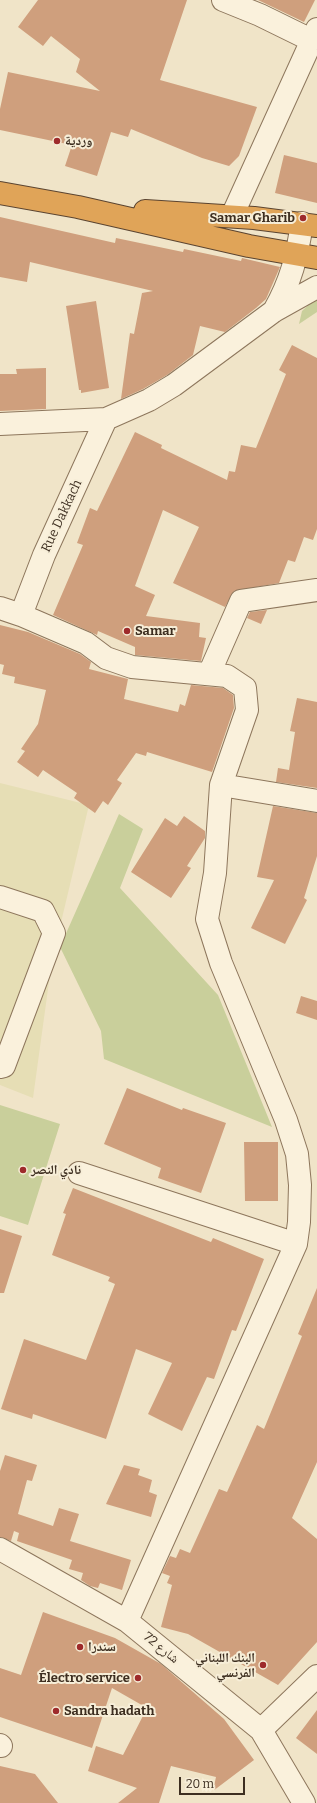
<!DOCTYPE html>
<meta charset="utf-8">
<style>
body{margin:0}
#map{position:relative;width:317px;height:1803px;overflow:hidden;background:#f0e4c8;font-family:Bitter,serif}
canvas{display:block}
.scale{position:absolute;left:179px;top:1777px;width:66px;height:18px;box-sizing:border-box;border:2px solid #3d2e20;border-top:0;padding-left:5px;font-size:12px;line-height:14px;white-space:nowrap;color:#3d2e20;-webkit-text-stroke:3px #f7eed8;paint-order:stroke}
</style>
<div id="map">
<canvas width="317" height="1803"></canvas>
<div class="scale">20 m</div>
</div>
<script>
const ctx = document.querySelector('canvas').getContext('2d');
ctx.lineJoin = 'round';
function fill(path, color) { ctx.fillStyle = color; ctx.fill(path, 'evenodd'); }
function trace(path, color, width, dash) { ctx.strokeStyle = color; ctx.lineWidth = width; ctx.lineCap = dash ? 'butt' : 'round'; ctx.setLineDash(dash || []); ctx.stroke(path); }
function write(font, color, halo, rows, align = 'center') {
  ctx.font = font + ' Bitter,"Noto Naskh Arabic",serif'; ctx.lineWidth = 4; ctx.setLineDash([]); ctx.textBaseline = 'middle'; ctx.strokeStyle = halo; ctx.fillStyle = color; for (const [text, x, y, turn = 0] of rows) {
    ctx.save(); ctx.translate(x, y); ctx.rotate((+turn || 0) * Math.PI / 180); ctx.textAlign = isNaN(turn) ? turn : align; if (halo) ctx.strokeText(text, 0, 0); ctx.fillText(text, 0, 0); ctx.restore();
  }
}
fill(new Path2D(`
 M0 783 89 805 52 960 33 1098 0 1085Z`), '#e6deb5');
fill(new Path2D(`
 M317 297V312L299 324 302 311Z
 M119 814 143 829 120 888 218 995 272 1127 104 1059 101 1031 60 947Z
 M0 1105 60 1124 28 1225 0 1216Z`), '#c9cf9b');
fill(new Path2D(`
 M38 0H187L160 80 257 107 239 156 229 166 202 158 131 129 128 137 111 132 97 176 65 166 72 145 0 130V109L8 72 100 91 76 72 80 59 51 36 43 46 18 27Z
 M258 0H315L304 22Z
 M284 155 317 163V203L275 193Z
 M0 217 115 243 116 238 183 252 184 249 241 261 242 258 280 267 266 299 256 308 225 332 200 326 193 355 167 375 143 389 121 399 130 333 134 334 142 293 153 291 30 262 27 282 0 277Z
 M96 301 109 388 81 393V390H79L66 306Z
 M292 345 317 358V529L313 540 304 537 295 562 288 560 279 583 234 591 225 607 173 583 199 527 163 510 135 586 155 595 146 616 200 623 199 637 206 638 201 661 135 655V647L98 631 97 635 53 615 83 545 77 543 90 508 97 511 135 432 162 445 161 448 227 480 229 471 235 472 241 445 256 448 286 374 279 370Z
 M46 368V409L0 411V374H17L16 369Z
 M267 610 261 624 247 618 250 612Z
 M0 625 28 632 80 654 91 662 89 669 128 679 124 699 178 712 180 704 185 706 191 685 223 688 233 695 234 708 212 772 147 752 146 756 136 753 117 780 122 783 108 805 103 801 95 813 74 798 77 793 43 770 38 777 17 762 25 751 21 749 38 724 46 690 14 683 15 677 2 674 4 665 0 664Z
 M297 698 317 702V788L276 782 278 768 289 770 295 732 290 731Z
 M273 806 317 813V856L304 898 307 900 285 944 251 928 274 880 257 877Z
 M184 816 205 831V838L187 866 191 868 171 898 131 872 165 818 177 826Z
 M301 996 317 1001V1020L296 1013Z
 M127 1088 182 1110 183 1108 226 1123 201 1193 158 1178 161 1168 104 1144Z
 M244 1142H278V1201H245Z
 M73 1188 211 1242 213 1238 264 1259 236 1331 232 1330 214 1379 207 1377 182 1431 148 1414 172 1363 136 1349 106 1439 33 1414 32 1419 1 1409 24 1339 86 1360 115 1284 108 1281 110 1277 52 1255 66 1214 63 1213Z
 M0 1229 22 1236 4 1293H0Z
 M317 1288V1462L292 1518 317 1539V1642L278 1685 188 1634 161 1627 172 1585 167 1583 170 1576 162 1573 170 1556 176 1558 180 1549 190 1553 219 1489 227 1492 257 1425 264 1429 302 1336 298 1334Z
 M5 1455 37 1465 32 1481 27 1480 18 1514 53 1526 59 1508 79 1514 70 1541 131 1560 122 1590 100 1583 98 1588 90 1586 81 1580 83 1573 69 1569 72 1560 17 1541 19 1533 14 1531 11 1541 0 1537V1471Z
 M124 1465 140 1469 138 1475 152 1480 149 1492 157 1495 151 1517 106 1504Z
 M43 1612 115 1638 161 1664 224 1719 254 1760 213 1791 216 1777 171 1766 159 1803H118L137 1788 88 1771 96 1746 123 1755 147 1708 112 1688 92 1748 0 1717V1668L21 1675Z
 M317 1710V1754L296 1738Z
 M0 1766 35 1774 58 1803H0Z`), '#cf9f7d');
const minor = new Path2D(`
 M223 0 260 15 311 40
 M232 216 317 29
 M274 311C291 281 297 257 302 223
 M0 424 106 419 149 400 174 385 274 311 317 287
 M0 608 21 615 86 643 106 658 132 667 227 676 245 688 247 710 221 785 215 873 207 919 221 963 286 1120 297 1154 300 1185 299 1222 296 1244 127 1621
 M21 615 44 555 106 419
 M209 674 241 601 317 590
 M221 785 317 801
 M0 897 43 911 54 933 4 1066 0 1067
 M79 1173 296 1244
 M0 1549 127 1621 261 1730 304 1803
 M261 1730 317 1676
 M0 1745 1 1746`);
const highway = new Path2D(`
 M0 193 78 207 249 246 317 258
 M145 211 254 218 317 226`);
trace(minor, '#8d765c', 24);
trace(highway, '#5b4430', 24);
trace(minor, '#faf1dc', 22);
trace(highway, '#e0a458', 22);
for (const [x, y, r, color] of [
 [57,141,4,"#9e2a2b"],
 [303,218,4,"#9e2a2b"],
 [127,631,4,"#9e2a2b"],
 [23,1170,4,"#9e2a2b"],
 [80,1647,4,"#9e2a2b"],
 [263,1665,4,"#9e2a2b"],
 [138,1678,4,"#9e2a2b"],
 [56,1711,4,"#9e2a2b"]
]) { const dot = new Path2D(); dot.arc(x, y, r, 0, 2 * Math.PI); ctx.fillStyle = color; ctx.fill(dot); trace(dot, '#f7eed8', 1.5); }
write('bold 13px', '#3d2e20', '#f7eed8', [
 ["وردية",65,141],
 ["Samar Gharib",295,218,"right"],
 ["Samar",135,631],
 ["نادي النصر",31,1170],
 ["سندرا",88,1647],
 ["البنك اللبناني",255,1658,"right"],
 ["الفرنسي",255,1673,"right"],
 ["Électro service",130,1678,"right"],
 ["Sandra hadath",64,1711]
], 'left');
write('13px', '#3d2e20', '#f7eed8', [
 ["Rue Dakkach",62,516,-65],
 ["شارع 72",161,1648,39]
]);
</script>
